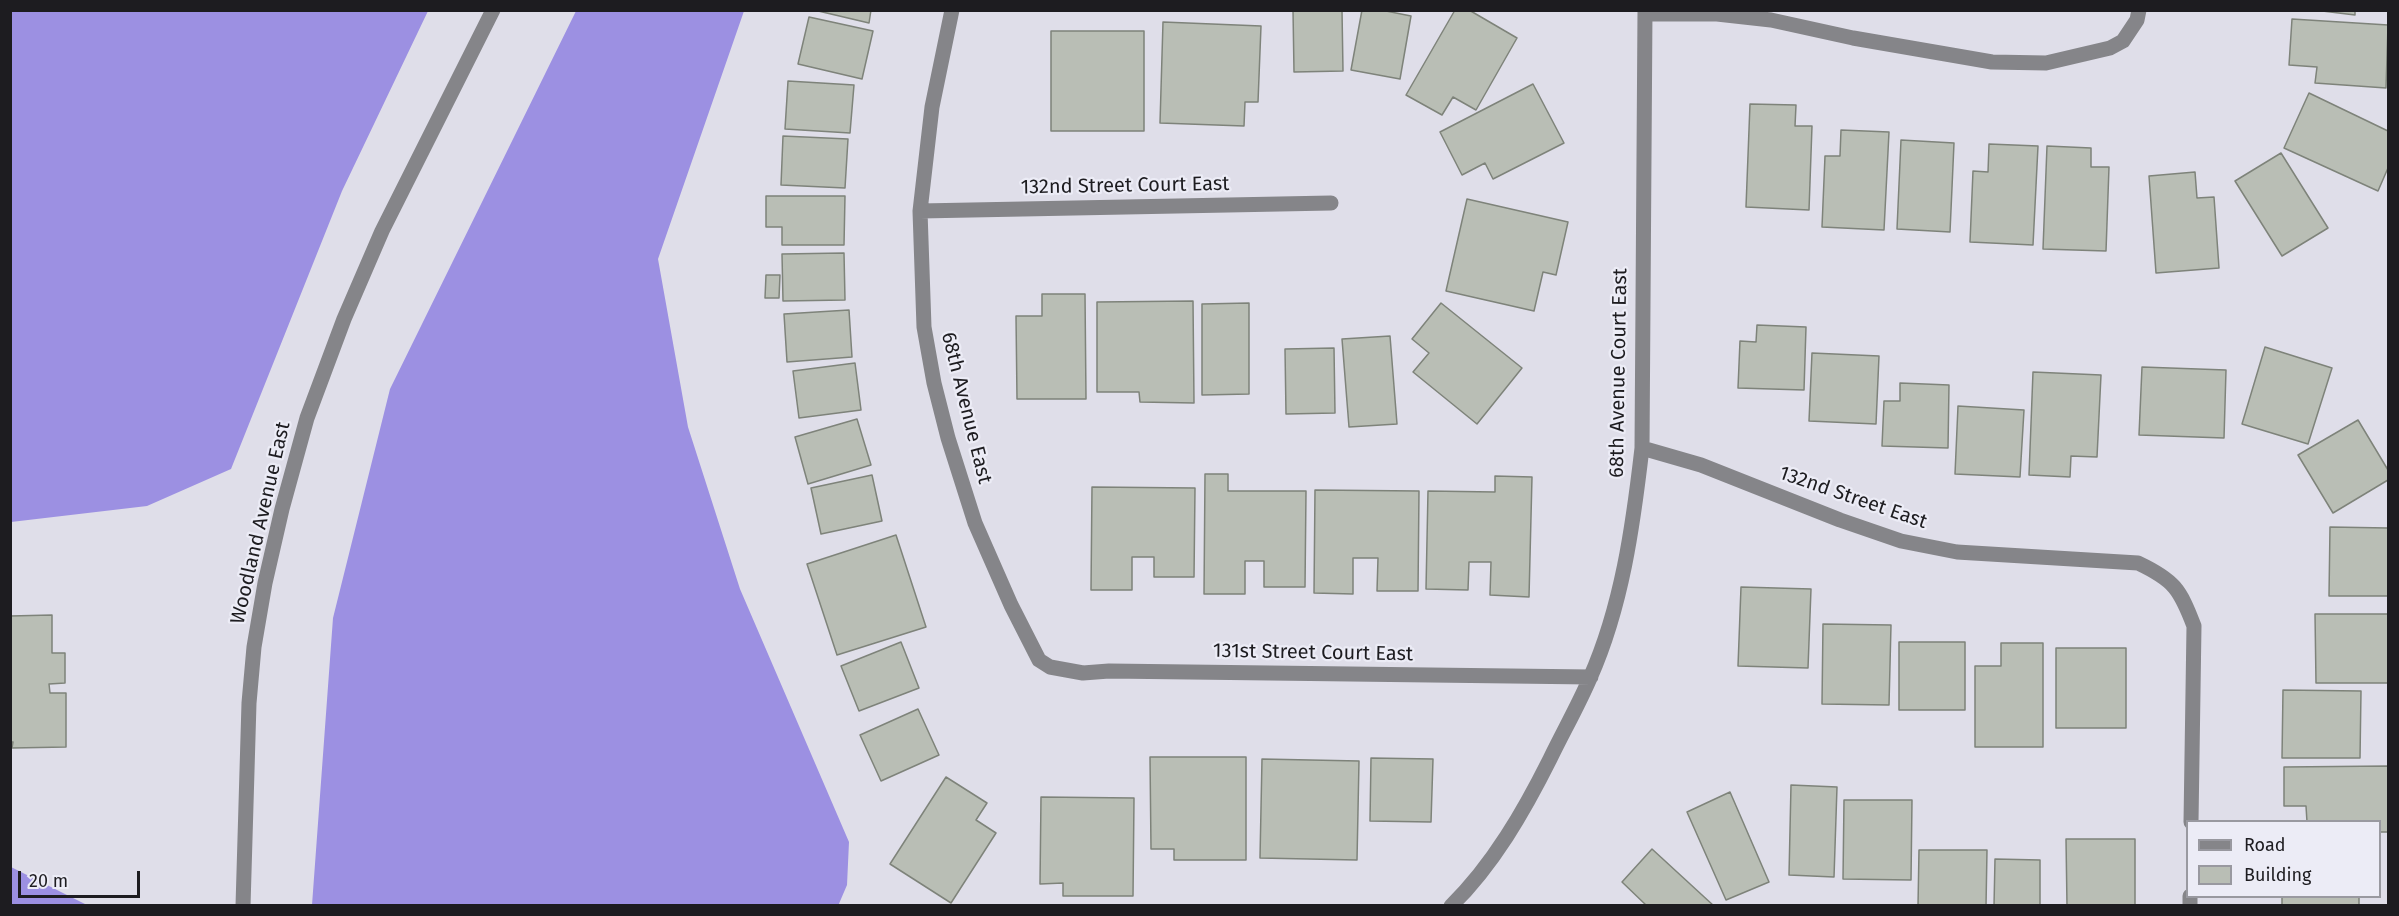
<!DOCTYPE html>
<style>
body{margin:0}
#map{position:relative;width:2399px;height:916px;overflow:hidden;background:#dfdee9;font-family:"Fira Sans",sans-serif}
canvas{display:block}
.frame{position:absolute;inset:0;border:12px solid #1d1c20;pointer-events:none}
.legend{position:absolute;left:2186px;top:820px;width:195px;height:78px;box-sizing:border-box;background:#ececf6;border:2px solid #9999a0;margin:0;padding:8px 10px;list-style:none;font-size:18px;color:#1d1c20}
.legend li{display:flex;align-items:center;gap:12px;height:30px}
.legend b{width:30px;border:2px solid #9999a0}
.scale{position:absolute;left:18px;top:871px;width:122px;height:27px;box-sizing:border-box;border:3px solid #1d1c20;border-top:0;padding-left:8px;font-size:18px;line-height:21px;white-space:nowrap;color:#1d1c20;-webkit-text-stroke:4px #ececf6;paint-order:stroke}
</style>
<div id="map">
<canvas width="2399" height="916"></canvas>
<div class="frame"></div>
<ul class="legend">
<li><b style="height:8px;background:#858589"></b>Road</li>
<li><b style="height:16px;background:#b9beb5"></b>Building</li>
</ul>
<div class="scale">20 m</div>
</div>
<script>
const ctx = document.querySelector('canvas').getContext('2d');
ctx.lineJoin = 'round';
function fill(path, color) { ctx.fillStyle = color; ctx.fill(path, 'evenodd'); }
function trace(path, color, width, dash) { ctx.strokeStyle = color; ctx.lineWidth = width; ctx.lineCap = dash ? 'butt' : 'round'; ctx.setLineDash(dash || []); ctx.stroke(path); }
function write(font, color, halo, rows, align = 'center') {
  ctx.font = font + ' "Fira Sans",sans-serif'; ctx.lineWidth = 4.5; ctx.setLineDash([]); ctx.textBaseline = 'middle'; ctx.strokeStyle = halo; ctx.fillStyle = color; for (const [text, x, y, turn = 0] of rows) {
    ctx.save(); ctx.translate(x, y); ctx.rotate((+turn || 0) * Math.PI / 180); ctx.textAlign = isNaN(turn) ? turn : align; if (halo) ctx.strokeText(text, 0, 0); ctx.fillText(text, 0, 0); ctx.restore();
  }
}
fill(new Path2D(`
 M10 11H428L342 191 231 469 147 506 11 522Z
 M576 11H744L658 259 688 427 740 589 849 842 847 885 838 906 312 905 333 618 390 389Z
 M11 867 87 905H11Z`), '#9c90e2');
const building = new Path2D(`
 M814 10H871L869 23Z
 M1293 10H1342L1343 71 1294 72Z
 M1362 10H1381L1411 16 1400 79 1351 70Z
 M1455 10H1469L1517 38 1476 110 1453 97 1442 115 1406 95Z
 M2314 10H2355V15Z
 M809 17 873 31 862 79 798 64Z
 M2292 19 2388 25 2386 88 2315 83 2317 67 2289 65Z
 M1163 22 1261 26 1258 102H1245L1244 126 1160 123Z
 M1051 31H1144V131H1051Z
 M788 81 854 85 850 133 785 129Z
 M1533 84 1564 143 1493 179 1485 163 1462 175 1440 132Z
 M2309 93 2388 131V168L2378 191 2284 148Z
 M1750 104 1796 105 1795 126H1812L1809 210 1746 207Z
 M1841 130 1889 132 1884 230 1822 227 1825 156H1840Z
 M783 136 848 139 845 188 781 185Z
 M1901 140 1954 143 1950 232 1897 229Z
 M1989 144 2038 146 2033 245 1970 242 1973 171 1988 172Z
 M2047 146 2091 148V167H2109L2106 251 2043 249Z
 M2281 153 2328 228 2282 256 2235 181Z
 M2195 172 2197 198 2214 197 2219 268 2156 273 2149 176Z
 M766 196H845L844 245H782V227H766Z
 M1467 199 1568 222 1556 275 1543 272 1534 311 1446 291Z
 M844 253 845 300 783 301 782 254Z
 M766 275H780L779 298H765Z
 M1042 294H1085L1086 399H1017L1016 316H1042Z
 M1193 301 1194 403 1140 402 1139 392H1097V302Z
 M1249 303V394L1202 395V304Z
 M1441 303 1522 368 1477 424 1413 372 1429 353 1412 339Z
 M849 310 852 357 787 362 784 314Z
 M1757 325 1806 327 1804 390 1738 388 1740 341 1756 342Z
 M1390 336 1397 424 1349 427 1342 339Z
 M2265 347 2332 368 2308 444 2242 424Z
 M1334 348 1335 413 1286 414 1285 349Z
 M1812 353 1879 356 1876 424 1809 421Z
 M855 363 861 410 799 418 793 371Z
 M2142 367 2226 370 2224 438 2139 435Z
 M2033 372 2101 375 2097 457 2071 456 2070 477 2029 475Z
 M1900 383 1949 385 1948 448 1882 446 1884 401H1900Z
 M1958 406 2024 410 2020 477 1955 474Z
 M857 419 871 465 808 484 795 437Z
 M2358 420 2388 470V480L2333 513 2298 455Z
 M1205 474H1228V491H1306L1305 587H1264V561H1245V594H1204Z
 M872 475 882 521 821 534 811 488Z
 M1495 476 1532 477 1529 597 1490 595 1491 562H1469L1468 590 1426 589 1428 491 1495 492Z
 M1092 487 1195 488 1194 577H1154V557H1132V590H1091Z
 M1315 490 1419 491 1418 591H1377L1378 558H1353V594L1314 593Z
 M2330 527 2388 528V596H2329Z
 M896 535 926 627 837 655 807 564Z
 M1741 587 1811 589 1808 668 1738 666Z
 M2315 614H2388V683H2316Z
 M52 615V653H65V683L49 684 50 693H66V747L12 748 13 742H10V616Z
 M1823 624 1891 625 1889 705 1822 704Z
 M901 642 919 688 859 711 841 666Z
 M1899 642H1965V710H1899Z
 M2001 643H2043V747H1975V666H2001Z
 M2056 648H2126V728H2056Z
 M2283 690 2361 691 2360 758H2282Z
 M918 709 939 755 881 781 860 735Z
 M1150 757H1246V860H1174V849H1151Z
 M1371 758 1433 759 1431 822 1370 821Z
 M1262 759 1359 761 1357 860 1260 858Z
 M2388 766V832H2380V822H2307L2306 806H2284V767Z
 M946 777 987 803 976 820 996 833 951 903 890 864Z
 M1791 785 1837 787 1834 877 1789 875Z
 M1730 792 1769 882 1726 900 1687 812Z
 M1041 797 1134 798 1133 896H1063V883L1040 884Z
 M1844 800H1912L1911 880 1843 879Z
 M2066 839H2135V906H2067Z
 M1652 849 1714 906H1647L1622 882Z
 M1919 850H1987L1986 906H1918Z
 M1995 859 2040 860V906H1994Z
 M2282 896H2359V905H2282Z`);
fill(building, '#b9beb5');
trace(building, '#7e837a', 1.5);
trace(new Path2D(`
 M952 10 932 107 920 211 924 327 934 383 948 438 975 523 1011 605 1039 660 1050 667 1083 673 1109 671 1591 677
 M1645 14H1717L1771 20 1853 38 1992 62 2046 63 2110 48 2123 41 2137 20 2139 10
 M920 211 1331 203
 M1642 448 1701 465 1840 520 1901 541 1957 552 2138 563C2174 580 2180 589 2194 626L2191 822
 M243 906 249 703 254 647 265 583 282 509 307 418 344 319 382 231 493 10
 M1451 906C1493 865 1524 811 1550 759 1563 732 1578 706 1590 678 1622 606 1633 526 1642 448L1645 10
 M2190 906V896`), '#858589', 15);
write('20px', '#1d1c20', '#ececf6', [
 ["132nd Street Court East",1125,186,-1],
 ["68th Avenue Court East",1619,373,-89],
 ["68th Avenue East",966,408,76],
 ["132nd Street East",1853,498,19],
 ["Woodland Avenue East",261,523,-77],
 ["131st Street Court East",1313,653,1]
]);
</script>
